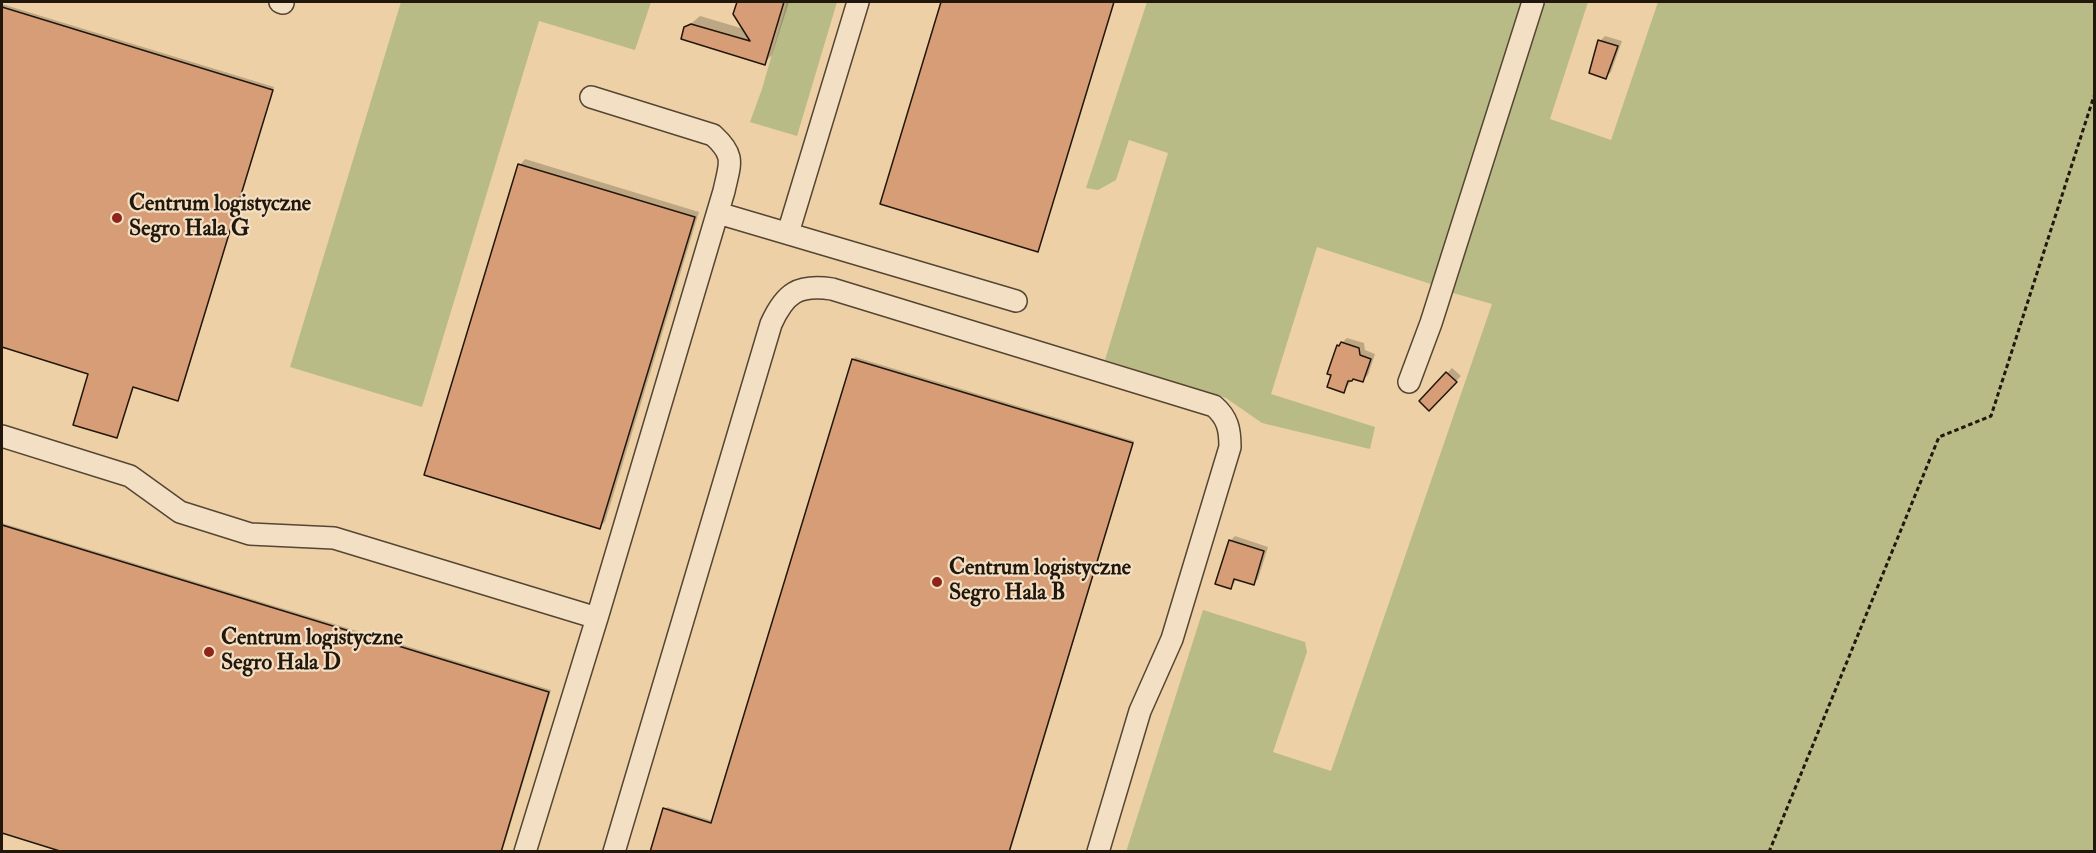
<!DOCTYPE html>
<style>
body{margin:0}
#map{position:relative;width:2096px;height:853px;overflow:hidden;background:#edd0a5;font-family:"IM FELL Double Pica",serif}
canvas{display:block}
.frame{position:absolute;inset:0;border:3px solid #22170d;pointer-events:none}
</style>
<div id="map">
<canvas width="2096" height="853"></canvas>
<div class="frame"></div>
</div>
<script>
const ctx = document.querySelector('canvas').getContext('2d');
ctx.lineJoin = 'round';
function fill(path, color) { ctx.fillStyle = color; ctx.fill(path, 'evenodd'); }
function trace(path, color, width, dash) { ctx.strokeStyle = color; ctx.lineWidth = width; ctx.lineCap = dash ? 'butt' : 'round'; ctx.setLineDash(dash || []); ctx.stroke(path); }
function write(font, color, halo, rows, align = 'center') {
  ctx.font = font + ' "IM FELL Double Pica",serif'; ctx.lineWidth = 4.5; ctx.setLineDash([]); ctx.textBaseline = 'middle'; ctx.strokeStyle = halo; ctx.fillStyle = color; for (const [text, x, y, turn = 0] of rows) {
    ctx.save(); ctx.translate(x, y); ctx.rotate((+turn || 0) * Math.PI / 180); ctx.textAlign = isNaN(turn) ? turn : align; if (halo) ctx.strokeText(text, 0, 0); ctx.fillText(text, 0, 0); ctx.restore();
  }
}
fill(new Path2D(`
 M401 2H651L635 50 539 21 422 407 290 367Z
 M787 2H837L797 136 750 122 762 89Z
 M1147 2H1529L1440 287 1317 247 1271 394 1375 427 1370 449 1262 423 1226 398 1105 360 1168 153 1129 140 1116 180 1098 190 1086 188Z
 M1537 2H1588L1550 119 1611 140 1658 2H2094V851L1126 852 1203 610 1305 642 1307 652 1273 752 1331 771 1492 304 1446 291Z`), '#b8bb86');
fill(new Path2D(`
 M738 2H789L772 55 764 63 686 28 700 16 744 29 734 14Z
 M943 2H1114L1037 250 882 203Z
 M2 4 274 87 180 397 177 400 134 386 117 437 90 373 2 346Z
 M1605 36 1622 41 1611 72 1606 77 1600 41Z
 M525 159 699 212 605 522 599 527 520 165Z
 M1347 338 1364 343 1365 350 1375 354 1368 375 1362 380 1354 377 1344 391 1338 346Z
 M855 357 1134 441 1010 852H651L667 807 713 821Z
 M1452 368 1461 376 1429 409 1421 401Z
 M2 523 551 690 502 852H68L2 831Z
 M1235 536 1268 547 1258 579 1253 584 1237 578 1231 588 1230 541Z`), '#0003');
const building = new Path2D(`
 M737 2H784L765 65 681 39 684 27 691 24 750 41 733 14Z
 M941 2H1114L1038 252 880 204Z
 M2 7 273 90 178 401 133 387 117 438 73 425 88 374 2 347Z
 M1598 40 1618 46 1606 79 1589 73Z
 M518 164 695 217 600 529 424 475Z
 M1341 342 1359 348 1360 355 1371 359 1363 382 1353 379 1352 381H1348L1344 393 1327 387 1331 375 1327 374 1337 345 1339 346Z
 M852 359 1133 443 1009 852H650L663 808 711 823Z
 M1446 372 1457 382 1429 411 1419 401Z
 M2 525 549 692 501 852H63L2 833Z
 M1229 540 1264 551 1254 585 1234 579 1231 589 1215 584Z`);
fill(building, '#d79d76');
trace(building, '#22170d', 1.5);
const minor = new Path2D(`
 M280 2 283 3
 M591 97 713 135C736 156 730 163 724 191L597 618
 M718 213 1016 301
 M788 233 858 2
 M1409 382 1431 323 1533 2
 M2 436 130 476 180 512 250 534 334 538 597 618 525 852
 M614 852 771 324C785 293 798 284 832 289L1214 406C1228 418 1230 430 1230 447L1172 639 1140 711 1098 852`);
trace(minor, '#554533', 24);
trace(new Path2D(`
 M1769 852 1939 437 1991 416 2094 96`), '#22170d', 3, [4.5, 3]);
trace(minor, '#f3e0c4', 21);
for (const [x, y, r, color] of [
 [117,218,6,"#8f2418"],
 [937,582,6,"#8f2418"],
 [209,652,6,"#8f2418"]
]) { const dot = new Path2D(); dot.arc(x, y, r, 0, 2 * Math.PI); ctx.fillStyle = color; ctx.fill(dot); trace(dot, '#f3e0c4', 2); }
write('bold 22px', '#22170d', '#f3e0c4', [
 ["Centrum logistyczne",129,205],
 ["Segro Hala G",129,230],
 ["Centrum logistyczne",949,569],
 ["Segro Hala B",949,594],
 ["Centrum logistyczne",221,639],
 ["Segro Hala D",221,664]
], 'left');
</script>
